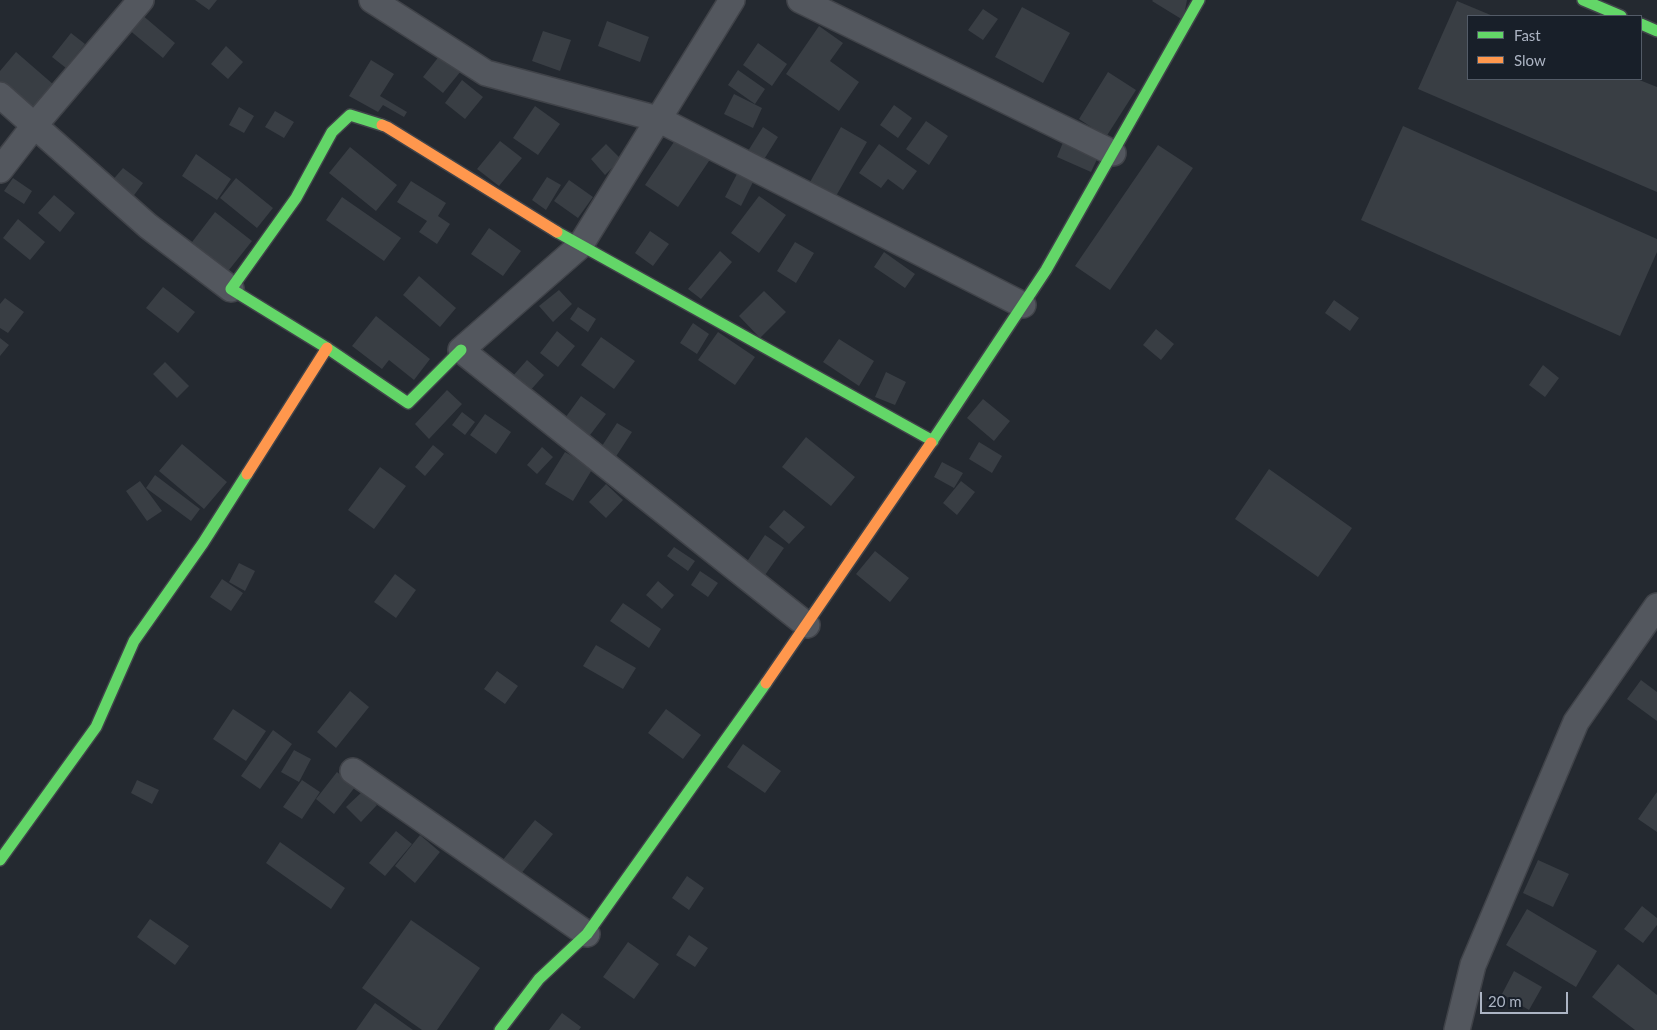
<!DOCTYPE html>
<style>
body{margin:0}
#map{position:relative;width:1657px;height:1030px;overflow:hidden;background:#242930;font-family:Lato,sans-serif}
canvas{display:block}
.legend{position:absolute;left:1467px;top:15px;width:175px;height:65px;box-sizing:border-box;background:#181f29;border:1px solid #535b67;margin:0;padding:6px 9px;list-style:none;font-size:15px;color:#acb4c3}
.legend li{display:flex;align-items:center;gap:10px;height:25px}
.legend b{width:25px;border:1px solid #535b67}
.scale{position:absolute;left:1480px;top:992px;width:88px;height:22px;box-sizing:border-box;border:2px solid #acb4c3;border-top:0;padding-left:6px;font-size:15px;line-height:18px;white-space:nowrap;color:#acb4c3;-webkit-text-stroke:4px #181f29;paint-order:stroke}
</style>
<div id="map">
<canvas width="1657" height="1030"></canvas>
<ul class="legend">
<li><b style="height:6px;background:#63d668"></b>Fast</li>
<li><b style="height:6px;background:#ff974d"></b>Slow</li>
</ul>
<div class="scale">20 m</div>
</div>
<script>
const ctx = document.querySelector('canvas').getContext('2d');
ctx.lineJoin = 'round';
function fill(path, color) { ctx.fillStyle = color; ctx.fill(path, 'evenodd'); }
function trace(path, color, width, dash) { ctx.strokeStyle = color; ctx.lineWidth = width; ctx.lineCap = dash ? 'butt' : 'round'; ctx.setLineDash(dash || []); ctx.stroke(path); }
fill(new Path2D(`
 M195 0H217L209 10Z
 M1153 0H1187L1183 20 1152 1Z
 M1457 1 1493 16H1468V79H1637L1657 87V192L1418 89Z
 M1022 7 1070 33 1043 83 995 57Z
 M983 9 998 19 983 40 968 30Z
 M141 14 175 43 163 58 128 29Z
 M607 21 649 37 640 62 598 46Z
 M819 26 843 43 830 61 859 82 839 111 786 74Z
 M543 31 571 40 560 71 532 61Z
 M71 33 85 44 66 68 52 57Z
 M758 43 787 64 772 86 743 65Z
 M226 46 243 62 228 79 211 64Z
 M16 52 54 85 31 112 0 86V71Z
 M440 55 461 71 443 93 423 77Z
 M371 60 394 74 380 96 407 112 404 117 383 105 378 112 349 96Z
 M738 70 765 89 755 104 728 85Z
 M1108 72 1136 90 1106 137 1079 119Z
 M462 80 483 97 465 119 445 103Z
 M734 94 762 108 753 128 724 114Z
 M894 105 912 118 898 138 880 125Z
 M535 106 560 124 538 155 513 138Z
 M239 107 254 116 244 133 229 125Z
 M275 111 294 122 284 138 265 127Z
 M926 121 948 136 929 165 906 149Z
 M1403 126 1657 239V252L1620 336 1361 220Z
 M763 127 778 137 763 161 748 151Z
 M841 127 867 142 836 196 810 182Z
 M678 136 711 158 678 207 645 185Z
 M1064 140 1099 155 1091 172 1057 157Z
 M500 141 522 158 499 186 477 169Z
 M606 144 621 159 605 175 591 159Z
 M879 144 917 171 903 190 888 179 881 188 859 173Z
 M1158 145 1193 168 1110 290 1075 266Z
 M350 147 397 185 376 211 329 173Z
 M196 154 231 179 217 200 182 176Z
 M123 168 143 183 132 198 111 182Z
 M737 174 753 182 741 206 725 197Z
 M547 177 561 185 546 210 532 200Z
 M13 178 32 191 24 204 4 191Z
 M236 178 273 208 257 228 220 198Z
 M569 180 593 197 578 218 554 201Z
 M411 181 446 203 438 216 450 224 437 244 419 232 427 221 397 202Z
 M54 195 75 213 60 232 38 213Z
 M759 196 786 215 759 253 731 233Z
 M342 197 401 238 384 261 326 220Z
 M215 212 252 241 225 275 189 246Z
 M18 219 45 242 30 260 3 238Z
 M489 228 521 251 503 276 471 254Z
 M650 231 669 244 653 266 635 253Z
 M795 242 814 253 796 283 777 271Z
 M720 251 732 262 701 299 688 289Z
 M884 252 915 274 905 288 874 267Z
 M419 276 456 308 440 327 403 295Z
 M163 287 195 312 178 333 146 308Z
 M559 290 572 304 553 322 539 306Z
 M764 291 786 312 760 338 739 316Z
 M5 298 24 312 8 333 0 328V304Z
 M1334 300 1359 318 1350 331 1325 313Z
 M578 307 596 319 588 332 570 319Z
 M376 316 430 359 414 380 389 360 382 369 352 346Z
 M693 323 709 334 697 354 680 343Z
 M1156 329 1174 344 1161 360 1143 345Z
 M557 331 575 346 558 367 540 353Z
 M718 332 755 357 735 385 698 360Z
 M601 337 635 361 614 389 581 365Z
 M0 338 9 345 0 356Z
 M839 339 874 361 859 386 823 362Z
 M527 360 544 375 529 392 512 377Z
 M165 362 189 386 177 398 153 374Z
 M1543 365 1559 378 1545 397 1529 385Z
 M886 372 906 382 895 405 875 397Z
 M447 390 462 404 429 439 415 424Z
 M581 396 606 414 584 443 560 425Z
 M983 399 1010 421 994 441 967 418Z
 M462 412 475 422 465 435 452 425Z
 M485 414 511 432 496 454 470 435Z
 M617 423 632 432 615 458 600 449Z
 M806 437 855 477 831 506 782 467Z
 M979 442 1002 456 992 473 969 459Z
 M182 444 227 482 204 509 159 471Z
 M433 445 444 454 425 476 415 467Z
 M542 447 553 457 537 474 527 465Z
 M565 452 593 468 573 501 545 484Z
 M942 462 963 473 954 488 934 477Z
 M380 467 406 486 374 529 348 510Z
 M1269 469 1352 528 1318 577 1235 519Z
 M155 475 200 509 191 521 146 488Z
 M140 481 162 511 147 521 126 491Z
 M961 481 975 492 957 515 943 503Z
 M606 484 623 500 606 518 589 502Z
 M784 510 805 527 789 544 769 527Z
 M765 535 784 548 765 575 746 563Z
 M674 547 695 561 688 571 667 556Z
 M875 551 909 578 890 602 856 574Z
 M239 563 255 571 245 591 229 582Z
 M700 571 718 583 708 597 691 585Z
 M395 574 416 590 396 618 374 602Z
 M222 579 243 593 231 611 210 597Z
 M658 581 674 595 662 609 646 595Z
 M623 603 661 629 649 648 610 621Z
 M596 645 636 668 623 689 583 666Z
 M497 671 518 686 505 704 484 689Z
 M1641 680 1657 692V721L1627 699Z
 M350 691 369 707 336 748 317 732Z
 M233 709 266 731 246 761 213 739Z
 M666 709 701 735 683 759 648 733Z
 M273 730 292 744 260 789 241 776Z
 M743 744 781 771 765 793 727 767Z
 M294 750 311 759 299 782 281 772Z
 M337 772 355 787 334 814 316 799Z
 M137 780 159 790 152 804 131 793Z
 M302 780 320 792 302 819 283 807Z
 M363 791 377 805 361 822 346 807Z
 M1657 792V832L1638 819Z
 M535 820 553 834 520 875 502 861Z
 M396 831 412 844 385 876 369 863Z
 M420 835 440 852 415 883 395 866Z
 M280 842 345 888 331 909 266 863Z
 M1538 860 1569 874 1553 907 1523 893Z
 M687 876 704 888 689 910 672 898Z
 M1642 906 1657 918V925L1643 943 1624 929Z
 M1527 909 1597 951 1576 987 1506 945Z
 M150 919 189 946 175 965 137 937Z
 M411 920 480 968 437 1030H422L362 988Z
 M689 935 708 948 695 967 676 955Z
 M628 942 659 964 634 999 603 977Z
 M1618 964 1657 995V1030H1635L1592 997Z
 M1514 971 1542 987 1529 1010 1502 994Z
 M375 1003 413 1030H356Z
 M562 1013 581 1027 579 1030H549Z`), '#393e44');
const street = new Path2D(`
 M372 0 486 73 658 119 1023 305
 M732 0 580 246 461 350 807 625
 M800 0 1113 153
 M0 95 148 226 231 289
 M0 170 34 126 141 0
 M353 771 587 934
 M1457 1030 1473 965 1576 722 1657 606`);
const fast = new Path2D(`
 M1583 0 1621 16
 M1641 24 1657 31
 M382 125 350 115 332 132 296 198 231 289 327 348 408 403 461 350
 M557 232 933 441
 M931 443 1046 270 1199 0
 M0 860 96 727 134 641 203 543 247 474
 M500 1030 539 979 587 934 766 683`);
const slow = new Path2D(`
 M382 125 387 127 557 232
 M247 474 327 348
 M766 683 931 443`);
trace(street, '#404349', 28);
trace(fast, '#404349', 14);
trace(slow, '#404349', 14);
trace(street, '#53575e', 25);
trace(fast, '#63d668', 11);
trace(slow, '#ff974d', 11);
</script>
